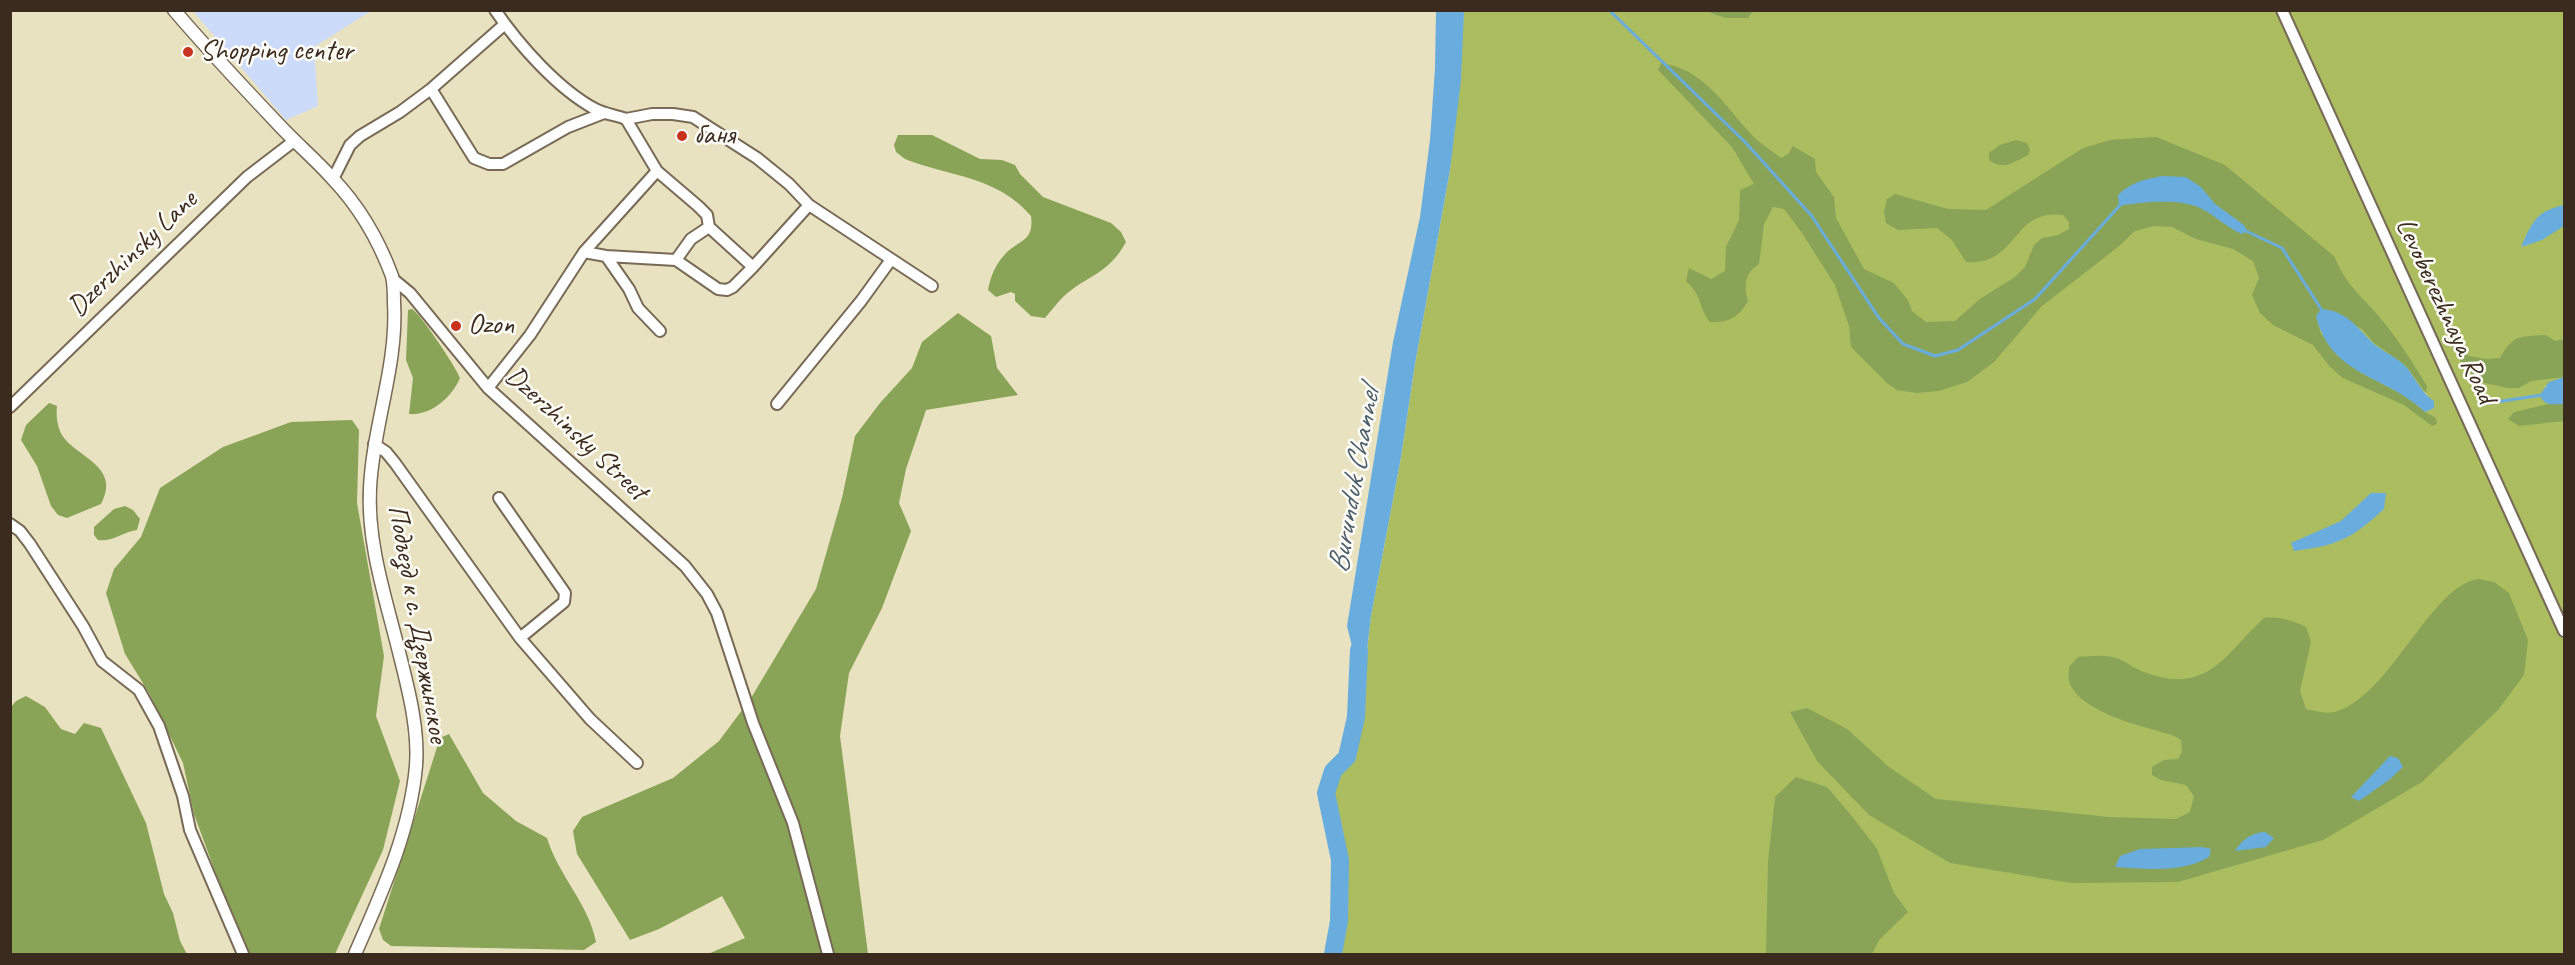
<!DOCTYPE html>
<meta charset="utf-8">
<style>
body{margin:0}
#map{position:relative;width:2575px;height:965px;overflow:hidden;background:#e9e2c0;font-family:Caveat,sans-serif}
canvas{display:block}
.frame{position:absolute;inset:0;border:12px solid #3b2a1e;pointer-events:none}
</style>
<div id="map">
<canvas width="2575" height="965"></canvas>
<div class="frame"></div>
</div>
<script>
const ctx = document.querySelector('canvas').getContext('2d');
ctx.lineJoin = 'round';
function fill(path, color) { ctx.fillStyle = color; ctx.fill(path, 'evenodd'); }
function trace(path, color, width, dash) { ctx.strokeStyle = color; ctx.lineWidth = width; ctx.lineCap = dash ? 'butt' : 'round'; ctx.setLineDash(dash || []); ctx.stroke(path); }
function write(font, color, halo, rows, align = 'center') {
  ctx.font = font + ' Caveat,sans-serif'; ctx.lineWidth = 5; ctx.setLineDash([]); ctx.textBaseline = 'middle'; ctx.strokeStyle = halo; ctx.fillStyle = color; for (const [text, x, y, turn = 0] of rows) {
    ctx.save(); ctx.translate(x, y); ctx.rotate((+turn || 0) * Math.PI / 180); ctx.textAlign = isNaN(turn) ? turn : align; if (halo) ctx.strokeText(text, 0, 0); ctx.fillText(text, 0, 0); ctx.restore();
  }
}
fill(new Path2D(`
 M193 11H371L314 47 318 106 286 120Z`), '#cddbfa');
fill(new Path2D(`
 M1464 11H2564V377L2545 386 2564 404V954H1333L1339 921 1340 860 1326 793 1333 771 1347 757 1356 717 1359 675 1367 650 1371 616 1401 457 1415 364 1450 170ZM2360 372 2426 393 2434 408 2428 409Z`), '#acbd60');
fill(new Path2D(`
 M1705 11H1753L1748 18H1726Z
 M1661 63C1704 69 1724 105 1751 134 1759 143 1771 150 1781 158L1788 154 1793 146 1815 159 1816 172 1834 197 1836 218 1864 269 1894 283 1908 300 1912 311 1926 322 1955 321 1980 299 2015 277 2025 267 2034 245 2042 238 2058 235 2069 229V222L2063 215C2011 208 2019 266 1966 262L1952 240 1937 228 1898 230 1886 223 1884 212 1887 199 1895 194 1948 209 1986 210 2083 148 2110 140 2156 137 2225 165 2335 257C2344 284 2365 299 2382 320 2399 341 2413 363 2427 386L2426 393 2406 366 2374 343 2362 329 2321 309 2316 316 2321 334 2360 372 2406 396 2425 412 2436 418 2437 424 2432 426 2404 405 2343 378 2330 367 2313 345 2273 325 2260 313 2252 295 2259 278 2253 261 2233 249 2196 239 2172 227 2154 226 2135 231 2118 247 2042 306 1994 362 1967 382 1939 391 1916 393 1897 390 1887 383 1851 347 1849 326 1835 285 1802 233 1784 209 1773 207 1764 224 1759 264C1744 274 1744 285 1748 301 1739 317 1729 323 1710 322 1697 305 1704 298 1686 281L1689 268 1711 279 1725 271 1726 247 1739 220 1740 190 1754 184 1732 147 1658 70Z
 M898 135H932L980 159 1002 160 1015 165 1020 174 1043 197 1111 223 1121 232 1126 242C1107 276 1088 274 1063 297 1057 303 1051 311 1045 318L1031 316 1015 301V294L1011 292 996 297 988 290C991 275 996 263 1007 252 1022 239 1034 240 1031 216 997 176 951 177 905 159L896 152 894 145Z
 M2016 140 2027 143 2030 150 2028 155C2014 162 2003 171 1989 160V153L2000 145Z
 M412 309C419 312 457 368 460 378 452 397 431 416 409 414L413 378 406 360 408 310Z
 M958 313 991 336 997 368 1018 395 926 410 906 469 899 503 911 531 882 608 849 673 840 736 868 954H708L745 938 722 896 659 929 630 940 577 854 573 831 582 817 673 778 719 741 751 698 816 589 842 498 855 436 880 403 912 368 922 342Z
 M2546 335 2555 341 2564 339V377L2531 381 2519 388H2508L2479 382 2462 363 2452 347 2457 344 2469 356 2486 359 2500 358C2513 334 2520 337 2546 335Z
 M49 403 57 406C56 416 57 429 64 438 80 458 121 468 101 504L67 518 58 515 51 506 37 466 21 440 26 425Z
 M2548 404H2564V421L2519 426 2508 419 2514 412Z
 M352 420 359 430 357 503 384 656 376 716 400 781 383 850 335 954H249L232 918 194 814 183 763 149 693 125 654 106 593 114 569 141 537 160 488 223 447 291 422Z
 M125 506 133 510 140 519 137 530C123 532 113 542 98 540L94 535V527L114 509Z
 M2478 579 2494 582 2509 593 2528 640 2524 675 2498 710 2422 782 2323 840 2178 882 2071 883 1950 863 1869 815 1817 761 1790 712 1807 708 1847 729 1889 767 1936 799 2109 817 2176 819 2190 812 2194 796 2186 785 2161 780 2152 775V767L2164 760 2178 759 2182 752 2181 740C2172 733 2162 733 2151 729 2128 723 2076 707 2069 681 2068 677 2069 671 2069 667L2078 657C2091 656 2107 654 2119 659 2128 663 2135 669 2144 672 2208 696 2224 655 2264 618 2279 616 2293 621 2306 627L2311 642 2300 691 2306 709C2316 711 2328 715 2338 711 2392 692 2431 586 2478 579Z
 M26 696 45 707 61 729 75 734 84 723 101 728 146 823 164 894 173 913 180 941 187 954H11V707L16 701Z
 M449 734 483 793 516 821 547 838C558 875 589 904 596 942L584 950 391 946 383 940 379 929 440 738Z
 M1796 777 1827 787 1851 815 1877 849 1894 893 1908 912 1879 940 1872 954H1766L1768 862 1775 797Z`), '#89a456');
fill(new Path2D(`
 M1436 11H1464L1461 80 1450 170 1415 364 1401 457 1371 616 1367 650 1359 675 1347 626 1393 342 1420 217 1430 140 1435 68Z
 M2162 176 2186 177 2201 187 2215 204 2244 225 2247 231 2242 234C2227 228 2216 216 2202 209 2180 198 2143 202 2119 206L2118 195C2132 182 2145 179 2162 176Z
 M2564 205V226L2542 240 2521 247C2533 221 2535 212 2564 205Z
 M2321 309C2348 311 2357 328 2374 344 2385 353 2399 358 2408 369 2415 379 2424 395 2434 401V408L2425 412C2385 374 2331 377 2316 316Z
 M2564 377V404C2554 404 2544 407 2540 395L2549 382Z
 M2371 493H2386L2384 509C2351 539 2339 545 2294 551L2291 543 2341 521Z
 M2390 756 2398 758 2403 767 2389 780 2359 801 2351 797Z
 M2265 832 2274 838 2266 847 2235 851C2243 839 2251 833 2265 832Z
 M2202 847 2211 849 2209 857C2182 873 2146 869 2115 867L2120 856 2140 849Z`), '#69adde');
trace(new Path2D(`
 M1609 10 1745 142 1811 215 1879 318 1903 344 1935 356 1958 350 2035 299 2122 203
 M2246 231 2282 248 2323 312
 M2483 404 2542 395`), '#69adde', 3);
trace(new Path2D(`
 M1333 954 1339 921 1340 860 1326 793 1333 771 1347 757 1356 717 1359 650`), '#69adde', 18);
const minor = new Path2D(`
 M495 10C519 45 558 89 595 109 604 114 616 115 626 119L657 171 698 206 707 215 709 227 753 267
 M2282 10 2564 631
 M431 89 474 158 489 164H503L568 127 604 113
 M626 119 652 114H673L693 117 757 158 789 184 809 205 932 286
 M333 179 350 145 360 136 400 112 431 89 505 24
 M584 252 606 256 676 260 718 289 727 290 733 287 753 267 809 205
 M606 256 629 289 638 308 660 331
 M676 260 691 239 709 227
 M393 279 410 293 488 388 685 566 707 594 717 613 753 723 793 823 828 954
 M488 388 530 335 584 252 657 171
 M777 404 861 301 890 261
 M10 407 247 177 294 141
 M374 444 386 452 395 463 520 638 590 719 637 763
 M499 498 565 593 564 602 520 638
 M10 524 20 531 30 544 83 626 102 661 139 690 159 726 183 796 190 830 243 954`);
const tertiary = new Path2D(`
 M174 10C208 50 244 88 280 126 297 144 316 160 332 178 358 205 379 241 392 276 394 284 394 293 394 302 398 365 373 425 370 488 367 544 386 599 399 652 408 688 419 729 416 766 410 833 381 894 355 954`);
trace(minor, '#786a57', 14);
trace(tertiary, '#786a57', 15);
trace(minor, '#fff', 10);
trace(tertiary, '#fff', 12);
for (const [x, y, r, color] of [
 [188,52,6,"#c8321e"],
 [682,136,6,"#c8321e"],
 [456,326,6,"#c8321e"]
]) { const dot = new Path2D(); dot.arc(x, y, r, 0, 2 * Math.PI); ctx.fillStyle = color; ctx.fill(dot); trace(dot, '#fdfcf7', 2); }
write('28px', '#3b2a1e', '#fdfcf7', [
 ["Shopping center",200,52],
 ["баня",694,136],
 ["Ozon",468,326]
], 'left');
write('28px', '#3b2a1e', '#fdfcf7', [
 ["Dzerzhinsky Lane",133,254,-44],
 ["Levoberezhnaya Road",2445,311,65],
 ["Dzerzhinsky Street",576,434,43],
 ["Подъезд к с. Дзержинское",417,624,80]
]);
write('italic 30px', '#4d5e6b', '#fdfcf7', [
 ["Burunduk Channel",1355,481,-80]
]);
</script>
